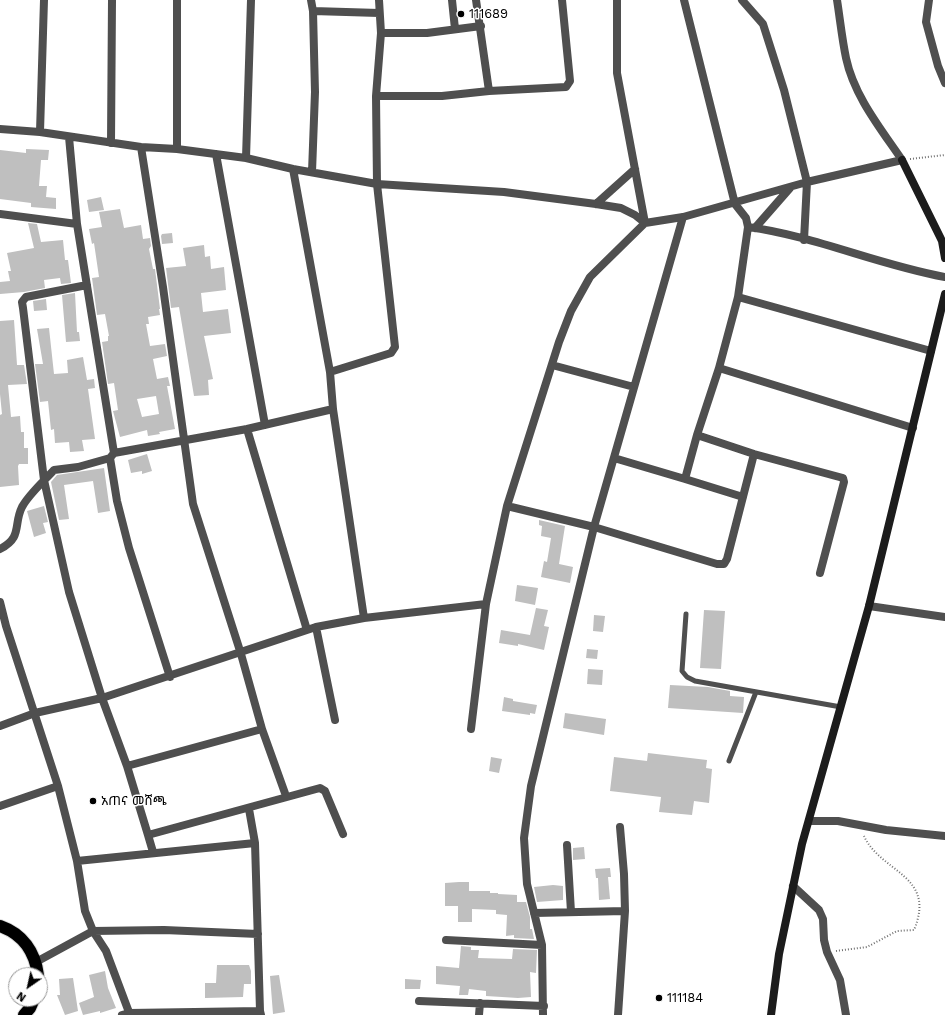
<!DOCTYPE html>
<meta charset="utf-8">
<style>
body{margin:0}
#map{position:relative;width:945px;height:1015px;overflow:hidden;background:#fff;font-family:"Work Sans",sans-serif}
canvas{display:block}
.north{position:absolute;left:8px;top:967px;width:40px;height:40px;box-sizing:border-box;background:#fff;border:1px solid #999;border-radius:50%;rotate:214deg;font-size:11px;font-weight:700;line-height:16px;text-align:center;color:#000}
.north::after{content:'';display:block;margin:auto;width:14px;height:18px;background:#000;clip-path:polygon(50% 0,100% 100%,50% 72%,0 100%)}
</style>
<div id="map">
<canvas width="945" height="1015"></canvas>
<div class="north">N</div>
</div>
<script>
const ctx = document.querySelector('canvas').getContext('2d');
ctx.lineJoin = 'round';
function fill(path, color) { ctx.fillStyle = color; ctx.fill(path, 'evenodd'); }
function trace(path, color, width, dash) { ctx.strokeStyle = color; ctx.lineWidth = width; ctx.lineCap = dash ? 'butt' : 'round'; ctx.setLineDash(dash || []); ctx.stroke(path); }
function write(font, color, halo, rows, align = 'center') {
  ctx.font = font + ' "Work Sans","Noto Sans Ethiopic",sans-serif'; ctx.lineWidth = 3; ctx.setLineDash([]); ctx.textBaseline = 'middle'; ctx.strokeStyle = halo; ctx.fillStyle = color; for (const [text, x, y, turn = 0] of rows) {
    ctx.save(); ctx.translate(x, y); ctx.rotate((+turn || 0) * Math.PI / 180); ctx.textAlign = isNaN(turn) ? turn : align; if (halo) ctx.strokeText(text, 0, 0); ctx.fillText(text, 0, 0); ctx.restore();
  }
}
fill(new Path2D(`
 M26 149 49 150 48 160H41L39 186H47L46 197 56 198V209L31 207V203L0 199V150L26 153Z
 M101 197 104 210 89 212 87 200Z
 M120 209 124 228 141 225 143 239 150 238 151 246 149 249 153 269H155L160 309H159L160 315 148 317 149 324H146L150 346 165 344 167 356 153 359 157 379 168 377 170 386H167L175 429 159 432 160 434 148 436 147 430 120 437 113 411 118 410 114 383 108 384 102 342 108 341V336H109L105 314 97 315 92 278 99 277 94 243 92 244 89 229 102 227 99 212ZM156 396 159 414 142 417 137 399Z
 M28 223 37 224 41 242 63 240 65 260H68L71 283 61 284 60 278 44 280 45 288 24 292 0 294V282L10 281 8 271H11L7 253 34 248Z
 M172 233 173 243 162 244 161 236 162 234Z
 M204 245 205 257 210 256 211 269 224 267 226 290 201 293 203 312 228 309 231 333 204 336 213 379 208 380 209 395 194 396 179 307 171 308 166 268 186 266 183 248Z
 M75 293 77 332H79L80 341 66 342 62 295Z
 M46 299 47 310 34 311 33 301Z
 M14 320 17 365H24L27 384 8 385 11 417 20 416 21 432H24V448H28V464H19L18 466 19 485 0 487V415L2 414 0 394V321Z
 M49 328 54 374 68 373 67 360 83 357 87 380 94 379 95 388 88 389 95 439 82 440 84 451 70 452 69 442 55 443 54 429 51 430 48 401 40 402 35 364H43L37 329Z
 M147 454 152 471 142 474V471L131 473 128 460Z
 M104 468 110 511 98 513 93 481 64 485 69 519 59 520 51 482 57 475Z
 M44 506 48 522 43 523 46 533 34 537 27 511Z
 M539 520 565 526 559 564 573 567 570 583 541 577 544 561 547 562 551 538 541 536 542 526 539 525Z
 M517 585 538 588 535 605 515 601Z
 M536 608 548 610 544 626 549 627 544 650 518 644V646L499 643 501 630 530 635Z
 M704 610 725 611 721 669 700 668Z
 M594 615 605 616 603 632 593 631Z
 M587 649 598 650 597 659 586 658Z
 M588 669 603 670 602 685 587 684Z
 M670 685 708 687 730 691V696L744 697 743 713 668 708Z
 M504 697 513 699V701L537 705 535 714 530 713V715L502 711Z
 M565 713 606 719 604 735 563 728Z
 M648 753 707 760 706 768 712 769 709 803 694 801 692 815 659 812 661 797 610 791 614 757 647 761Z
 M491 757 502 759 499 773 489 771Z
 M584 847 585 859 573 860V848Z
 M610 868 611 877H608L610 899 599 900 598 878H596L595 869Z
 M459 882H469V891H490V893H498V894L517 895V902H526L530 917V929H532L534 939 514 938V935L506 936 507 915 496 914V910L472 909V922H458V906H445V883Z
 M553 885 563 886V900L537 902 534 887Z
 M461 946 471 947V950H479L478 958 512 959 513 949 537 950 536 973 530 972 531 997 518 998 486 996V991L469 989 468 995H459L460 986 436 984V966L459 968Z
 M217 965H249L251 971V984H244L243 997 205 998V983H216Z
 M105 971 108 988 116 1008 100 1013V1011L83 1015 79 1003 94 997 89 975Z
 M279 975 285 1012 273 1014 270 976Z
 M73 978 78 1011 65 1015 57 995H60L59 979Z
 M405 979 421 980 420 989H405Z`), '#bfbfbf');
const highway = new Path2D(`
 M0 926C23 934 35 952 38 975
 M24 1015 30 1008 34 999`);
trace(highway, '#dbdbdb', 14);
trace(new Path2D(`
 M910 159 945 155
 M836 951 867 947 897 931 914 930C937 875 881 873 864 836`), '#717171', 2, [1, 2]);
trace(new Path2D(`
 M686 614 682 671 687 677 695 681 841 707
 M729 761 756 692`), '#4f4f4f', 5);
trace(new Path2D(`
 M311 0 313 11 315 92 312 172
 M452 0 455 29
 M476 0 489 91
 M617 0V73L645 223
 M684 0 735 204 746 218 748 227 738 297 719 368 697 435 754 454 843 478 844 482 820 573
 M742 0 763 24 784 90 807 182 804 240
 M929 0 926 22 938 66 945 83
 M313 11 379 13
 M381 33H427L481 26
 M376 96H442L489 91 566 87 570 81 562 0
 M0 129 40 132 141 147 177 149 246 158 293 169 377 184 504 192 596 204 621 208 635 215 645 223
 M40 132 44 0
 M69 137 77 224 114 453
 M111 143 112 0
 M141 147 163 287 193 504 241 654 262 729 286 796
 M177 149V0
 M216 154 265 425
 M246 158 251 0
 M596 204 635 169
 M0 214 77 224
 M748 227C815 236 878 265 945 277
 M755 228 790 188
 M87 285 26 297 22 302 23 308 44 480 69 592 102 698 127 766 148 835
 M738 297 931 351
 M552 365 634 387
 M719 368 913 428
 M330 372 391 353 395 347 377 184 376 96 381 33 379 0
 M247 429 307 630
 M614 458 685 479 697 435
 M685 479 743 497
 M507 506 594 527 717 564H724L727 559 754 454
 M0 549C23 537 13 525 22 507 29 494 44 481 54 470L78 467 110 458
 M0 602 6 626 58 786 77 861 85 911 93 931 106 951 130 1015
 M869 606 945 617
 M364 618 486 604
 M316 627 335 720
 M170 677 129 548 117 501 110 458 114 453 247 429 333 409
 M0 726 35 713 102 698 316 627 364 618 333 409 330 372 293 169
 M471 729 486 604 507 506 559 342 571 311 590 277 645 223 683 217 807 182 902 160C881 129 854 96 846 58 842 39 840 19 837 0
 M127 766 262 729
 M0 806 58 786
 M249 809 255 843 260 1011 261 1015
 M809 821H838L886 830 945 836
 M567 845 571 912
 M153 852 148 835 320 788 325 791 343 834
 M77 861 255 843
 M793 886 819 910 823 919 824 940 827 952 840 980 846 1015
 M534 913 625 911
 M446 940 542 945
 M36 962 93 931 164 930 258 934
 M419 1001 544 1006
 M122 1015 129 1013 260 1011
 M479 1015 480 1003
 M543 1015 542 945 527 884 524 838 531 786 594 527 683 217
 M618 1015 625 911 624 874 620 827`), '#4f4f4f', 8);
trace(new Path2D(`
 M902 160 942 241 945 258
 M771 1015 779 954 802 844 869 606 945 294`), '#1c1c1c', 8);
trace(highway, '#000', 12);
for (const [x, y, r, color] of [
 [461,14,4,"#000"],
 [93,801,4,"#000"],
 [659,998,4,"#000"]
]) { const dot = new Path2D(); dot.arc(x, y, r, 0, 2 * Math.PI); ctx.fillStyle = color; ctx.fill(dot); trace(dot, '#fff', 1.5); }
write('13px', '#000', '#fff', [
 ["111689",469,14],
 ["አጠና መሸጫ",101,801],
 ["111184",667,998]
], 'left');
</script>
